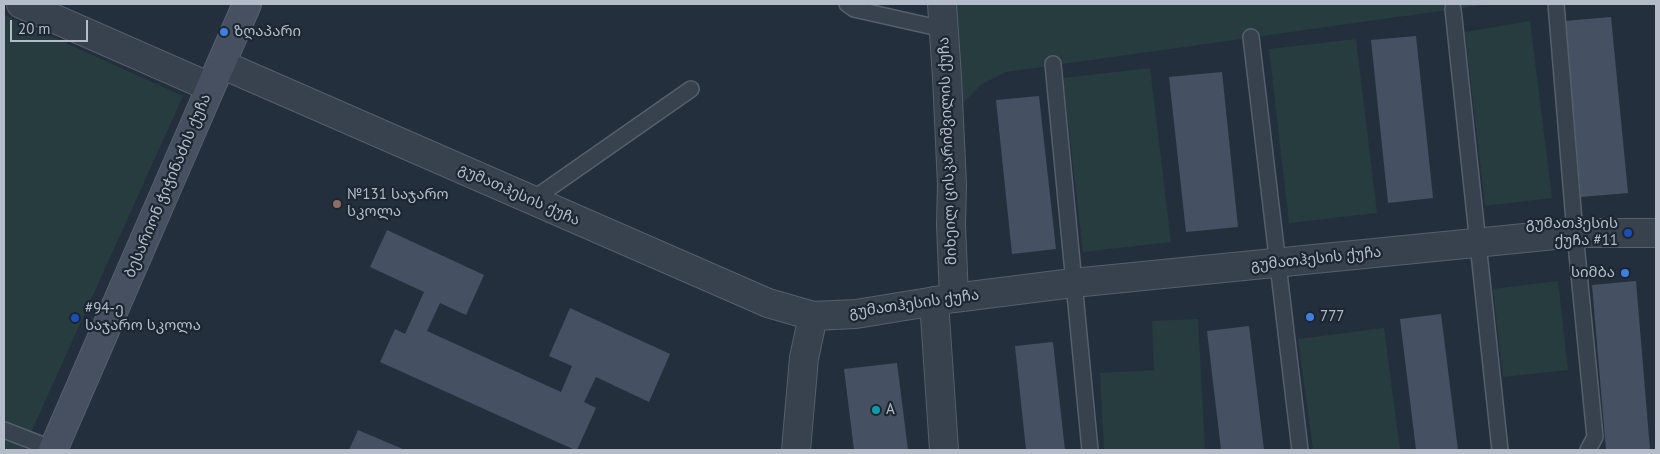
<!DOCTYPE html>
<meta charset="utf-8">
<style>
body{margin:0}
#map{position:relative;width:1660px;height:454px;overflow:hidden;background:#242f3e;font-family:"PT Sans",sans-serif}
canvas{display:block}
.frame{position:absolute;inset:0;border:5px solid #b4bcc9;pointer-events:none}
.scale{position:absolute;left:10px;top:20px;width:78px;height:22px;box-sizing:border-box;border:2px solid #b4bcc9;border-top:0;padding-left:6px;font-size:15px;line-height:18px;white-space:nowrap;color:#b4bcc9;-webkit-text-stroke:4px #1d2633;paint-order:stroke}
</style>
<div id="map">
<canvas width="1660" height="454"></canvas>
<div class="frame"></div>
<div class="scale">20 m</div>
</div>
<script>
const ctx = document.querySelector('canvas').getContext('2d');
ctx.lineJoin = 'round';
function fill(path, color) { ctx.fillStyle = color; ctx.fill(path, 'evenodd'); }
function trace(path, color, width, dash) { ctx.strokeStyle = color; ctx.lineWidth = width; ctx.lineCap = dash ? 'butt' : 'round'; ctx.setLineDash(dash || []); ctx.stroke(path); }
function write(font, color, halo, rows, align = 'center') {
  ctx.font = font + ' "PT Sans","Noto Sans Georgian",sans-serif'; ctx.lineWidth = 4.5; ctx.setLineDash([]); ctx.textBaseline = 'middle'; ctx.strokeStyle = halo; ctx.fillStyle = color; for (const [text, x, y, turn = 0] of rows) {
    ctx.save(); ctx.translate(x, y); ctx.rotate((+turn || 0) * Math.PI / 180); ctx.textAlign = isNaN(turn) ? turn : align; if (halo) ctx.strokeText(text, 0, 0); ctx.fillText(text, 0, 0); ctx.restore();
  }
}
fill(new Path2D(`
 M951 4H1490L1006 72 982 84 960 106Z
 M4 15 183 96 23 450H4Z
 M1530 21 1552 198 1485 206 1465 32Z
 M1356 39 1377 213 1289 223 1269 49Z
 M1150 68 1171 242 1083 252 1063 78Z
 M1558 281 1568 370 1503 377 1493 289Z
 M1198 319 1205 450H1104L1100 373 1154 370 1152 321Z
 M1384 328 1400 450H1313L1298 339Z`), '#263c3f');
fill(new Path2D(`
 M1611 17 1628 193 1581 197 1565 21Z
 M1416 36 1433 198 1388 203 1371 40Z
 M1222 72 1238 227 1186 232 1169 77Z
 M1039 96 1056 249 1012 254 996 100Z
 M387 230 484 275 466 315 440 303 427 331 561 392 572 366 549 356 570 308 670 354 649 402 596 377 584 402 596 408 577 450H575L380 362 395 329 405 334 424 292 370 267Z
 M1636 281 1650 450H1606L1592 285Z
 M1441 314 1458 450H1416L1400 319Z
 M1249 326 1264 450H1221L1207 331Z
 M1053 342 1065 450H1026L1015 346Z
 M897 363 908 450H854L844 369Z
 M358 430 405 450H349Z`), '#455162');
const lane = new Path2D(`
 M847 4 854 9 943 29
 M1556 4 1575 233 1595 437 1588 450
 M1453 9 1500 450
 M1251 37 1300 450
 M1053 64 1090 450
 M532 200 691 89
 M4 430 53 449`);
const street = new Path2D(`
 M21 4 210 87
 M942 4 947 77 952 185 951 224 954 298
 M221 64 768 303 813 316 856 314 954 298 1073 283 1575 233H1656
 M934 301 944 450
 M796 450 804 358 813 316`);
const secondary = new Path2D(`
 M53 450 247 4`);
trace(lane, '#565f6c', 18);
trace(street, '#565f6c', 30);
trace(secondary, '#565f6c', 30);
trace(lane, '#38414e', 15);
trace(street, '#38414e', 28);
trace(secondary, '#465061', 28);
for (const [x, y, r, color] of [
 [224,32,5,"#3f7fe0"],
 [337,204,5,"#8d6e63"],
 [1628,233,5,"#1a4fb4"],
 [1625,273,5,"#3f7fe0"],
 [1310,317,5,"#3f7fe0"],
 [75,318,5,"#1a4fb4"],
 [876,410,5,"#0f9aa8"]
]) { const dot = new Path2D(); dot.arc(x, y, r, 0, 2 * Math.PI); ctx.fillStyle = color; ctx.fill(dot); trace(dot, '#1d2633', 2); }
write('15px', '#b4bcc9', '#1d2633', [
 ["ზღაპარი",234,32],
 ["№131 საჯარო",347,195],
 ["სკოლა",347,212],
 ["გუმათჰესის",1618,224,"right"],
 ["ქუჩა #11",1618,241,"right"],
 ["სიმბა",1615,273,"right"],
 ["#94-ე",85,309],
 ["საჯარო სკოლა",85,326],
 ["777",1320,317],
 ["A",886,410]
], 'left');
write('15px', '#b4bcc9', '#1d2633', [
 ["მიხეილ ცისკარიშვილის ქუჩა",948,151,-92],
 ["ბესარიონ ჭიჭინაძის ქუჩა",168,186,-67],
 ["გუმათჰესის ქუჩა",519,195,24],
 ["გუმათჰესის ქუჩა",1316,259,-6],
 ["გუმათჰესის ქუჩა",914,304,-8]
]);
</script>
